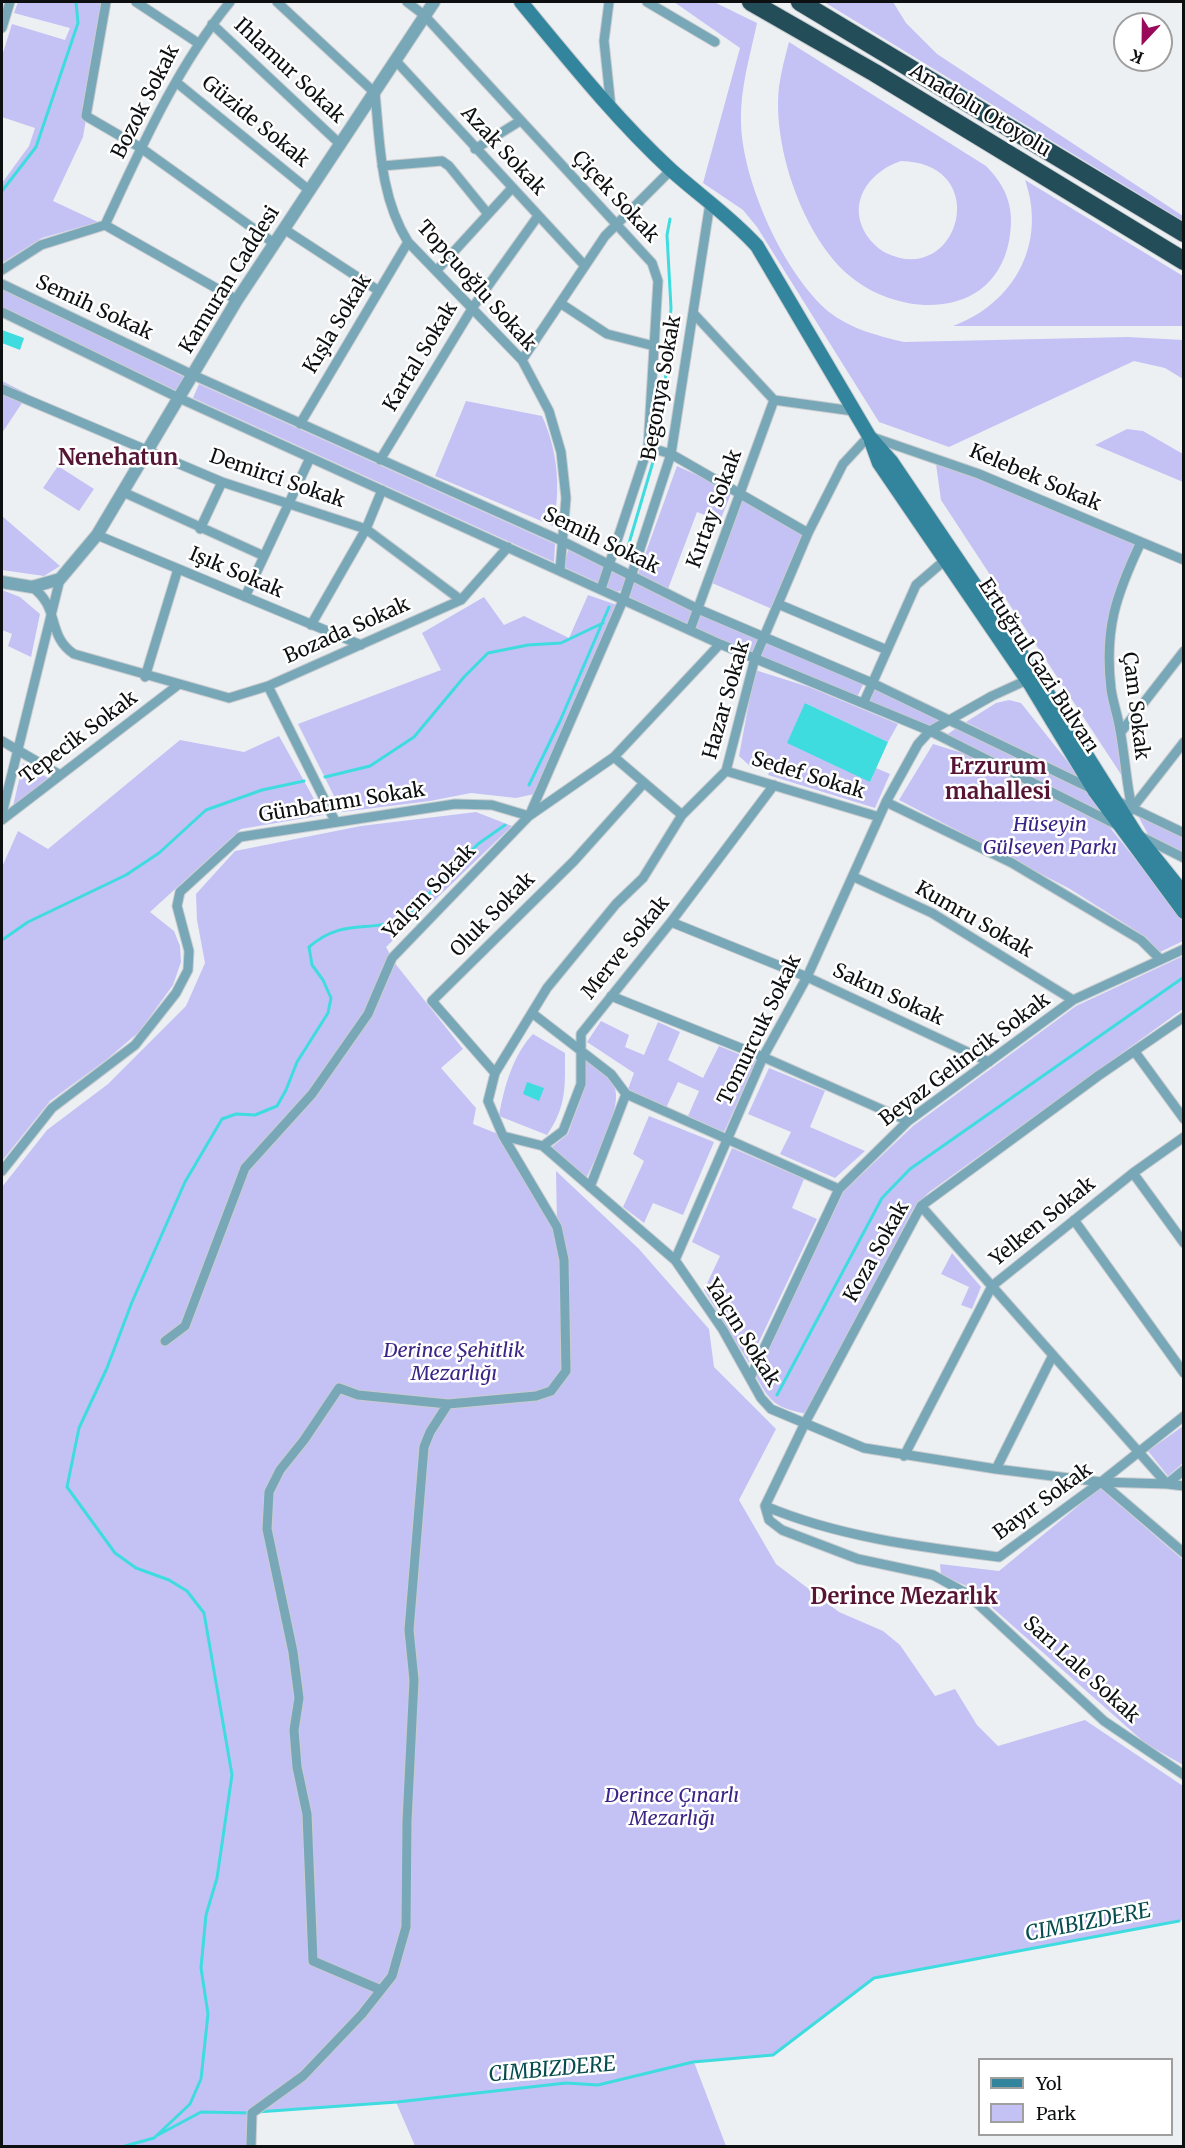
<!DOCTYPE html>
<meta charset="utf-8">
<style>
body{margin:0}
#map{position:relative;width:1185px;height:2148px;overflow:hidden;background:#edf0f3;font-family:Merriweather,serif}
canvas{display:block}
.frame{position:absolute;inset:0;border:3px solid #0e0f10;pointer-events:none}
.legend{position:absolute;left:978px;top:2058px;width:195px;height:78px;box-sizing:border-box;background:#fff;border:2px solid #9f9f9f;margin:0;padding:8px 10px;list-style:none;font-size:18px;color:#0e0f10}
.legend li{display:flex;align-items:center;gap:12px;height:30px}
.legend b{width:30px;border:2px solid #9f9f9f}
.north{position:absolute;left:1113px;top:12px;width:60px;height:60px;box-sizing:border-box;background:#fff;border:2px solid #9f9f9f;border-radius:50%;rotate:202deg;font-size:16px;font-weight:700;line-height:24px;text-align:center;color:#0e0f10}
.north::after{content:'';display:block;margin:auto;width:21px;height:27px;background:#9a0a5b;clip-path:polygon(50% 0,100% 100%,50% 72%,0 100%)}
</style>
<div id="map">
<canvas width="1185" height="2148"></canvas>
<div class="frame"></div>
<ul class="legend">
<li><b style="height:8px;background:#32859c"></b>Yol</li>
<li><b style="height:16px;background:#c4c1f5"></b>Park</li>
</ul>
<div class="north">K</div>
</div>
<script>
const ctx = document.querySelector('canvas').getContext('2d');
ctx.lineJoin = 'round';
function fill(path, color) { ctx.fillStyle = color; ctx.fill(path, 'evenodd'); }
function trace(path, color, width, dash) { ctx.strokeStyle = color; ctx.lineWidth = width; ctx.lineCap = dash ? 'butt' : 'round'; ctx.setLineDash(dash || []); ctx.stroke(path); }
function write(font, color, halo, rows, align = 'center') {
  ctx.font = font + ' Merriweather,serif'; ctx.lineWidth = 5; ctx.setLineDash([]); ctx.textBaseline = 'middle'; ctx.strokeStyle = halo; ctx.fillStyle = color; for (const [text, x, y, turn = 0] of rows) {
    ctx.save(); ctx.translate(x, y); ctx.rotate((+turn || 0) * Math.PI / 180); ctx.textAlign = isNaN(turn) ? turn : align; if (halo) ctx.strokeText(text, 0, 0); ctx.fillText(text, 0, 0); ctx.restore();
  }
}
fill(new Path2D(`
 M18 2H106L83 137 53 201 98 222 42 238 2 263V183L29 146 35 128 2 117V56L12 24 65 40 70 28 14 13Z
 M674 2H714L757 23C750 56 740 89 741 122 742 181 784 274 829 312 851 329 878 336 904 342L1128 337 1183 340V379L1165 368 1134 361 949 447 879 422 757 227 743 210 703 183 740 48Z
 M824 2H893L906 23 937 54 1183 216V221Z
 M789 42 986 166C1008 188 1015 210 1009 241 994 319 903 319 851 277 804 239 772 147 779 87 781 72 785 57 789 42ZM901 161C988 163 963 272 900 258 889 255 880 251 873 243 843 210 865 173 901 161Z
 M1025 180 1183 276V326H953C1015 303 1047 243 1025 180Z
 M2 288 186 378 177 391 2 307Z
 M2 381 28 394 2 433Z
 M199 384 555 544 554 562 193 398Z
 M466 401 542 416C558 451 561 489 553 526L435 476Z
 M1127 429 1143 431 1183 454V482L1095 445Z
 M935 457 1141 542 1109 633 1126 782 941 500Z
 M58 466 94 489 79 511 43 488Z
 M677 466 732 491 720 521 697 512 668 589 638 574Z
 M743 499 806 534 772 609 712 583Z
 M2 516 60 566 44 576 2 570Z
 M568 550 604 567 599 583 564 567Z
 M606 582a10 10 0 1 1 20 0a10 10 0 1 1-20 0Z
 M634 582 693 610 688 624 627 596Z
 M2 590 20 597 40 614 31 657 8 646 12 634 2 630Z
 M588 595 620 606 539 793 516 798 471 793 430 801 342 812 298 724 441 670 422 633 484 597 504 625 524 616 569 638Z
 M701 613 759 639 753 654 695 628Z
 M766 641 864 683 857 697 760 656Z
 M755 670 809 687 898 724 888 742 805 703 870 782 876 768 890 774 875 808 768 775 772 764 758 757 752 768 739 756Z
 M875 689 941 720 929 728 868 702Z
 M1009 700 1021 703 1083 781 966 722 996 703Z
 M958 727 1089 790 1101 812 945 736Z
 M279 736 323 815 241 829 150 912 174 931 180 946 181 962 173 985 139 1032 106 1060 50 1101 2 1161V867L18 831 48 849 180 740 244 752Z
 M933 744 972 756 1104 820 1183 919V941L1158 953 1146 937 1070 889 899 800Z
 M23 763 48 778 13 806Z
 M476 812 512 826 386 947 394 962 463 1049 441 1068 476 1108 473 1124 503 1136 557 1225 556 1171 639 1249 709 1329 714 1367 776 1429 739 1500 776 1564 839 1612 883 1631 900 1645 935 1696 955 1689 977 1725 998 1746 1085 1720 1183 1786V1920L874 1978 773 2055 694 2062 726 2146H415L396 2102 252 2113 251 2146H2V1187L47 1130 108 1084 186 1006 205 963 197 920 196 894 235 851 361 826Z
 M1137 814 1183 836V853L1149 836Z
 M1183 956V1009L928 1193 913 1209 807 1414C774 1407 771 1403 755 1375L844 1191 913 1126 1076 1006Z
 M601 1021 629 1035 625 1047 644 1055 658 1022 680 1032 668 1060 703 1078 719 1046 756 1061 724 1132 688 1116 699 1091 678 1082 666 1108 627 1092 634 1073 587 1042Z
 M533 1034 565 1053C565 1086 567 1106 547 1135L499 1116C504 1087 513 1055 533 1034Z
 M584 1057C595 1066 608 1073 614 1086 624 1105 595 1159 586 1179L552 1147 568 1134 586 1084Z
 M769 1068 825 1091 810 1127 865 1151 835 1178 780 1154 791 1132 748 1114Z
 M649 1116 714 1142 683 1215 653 1203 644 1223 623 1207 644 1161 633 1154Z
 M732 1148 804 1179 792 1208 817 1219 749 1363 704 1290 720 1256 692 1242Z
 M952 1253 981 1287 972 1309 961 1305 969 1287 941 1274Z
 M1183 1426V1463L1168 1476 1148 1451Z
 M1100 1488 1183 1560V1765L1145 1743 969 1587 941 1575 940 1564 999 1571Z`), '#c4c1f5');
fill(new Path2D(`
 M2 330 24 338 20 350 2 343Z
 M805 703 888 742 870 782 787 743Z
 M527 1082 544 1088 539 1101 523 1094Z`), '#3fdcdf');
trace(new Path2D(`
 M2 191 36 147 78 23 76 2
 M661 434 671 308 667 235 670 219
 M627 550 655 455
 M325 777 370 766 414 737 464 677 488 653 528 645 561 643 603 623
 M529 785 560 721 609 607
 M2 940 28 922 126 875 159 853 206 810 262 790 304 781
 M777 1395 882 1198 910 1169 1184 977
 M257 2112 397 2102 566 2083 598 2085 693 2062 773 2055 874 1978 1179 1921
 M158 2135 201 2112 251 2113
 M125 2146 154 2138 190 2104 201 2079 208 2014 201 1968 206 1915 217 1878 232 1775 204 1613 187 1591 169 1580 136 1568 115 1553 67 1487 79 1428 107 1368 132 1302 185 1182 222 1119 236 1114 255 1115 277 1106 286 1090 297 1062 328 1013 331 998 323 980 312 965 309 947C344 917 368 934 405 918L478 844 505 825`), '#3fdcdf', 3);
const minor = new Path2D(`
 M106 2 86 116 141 148 275 244
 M136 2 198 43
 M277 2 375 93C380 144 380 197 408 242L522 360 549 411 561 452 566 498 560 570
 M407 2 424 15 652 263 658 281 648 447 601 589
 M609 2 604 41 611 108
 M647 2 715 42
 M212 24 341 145
 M2 28 10 2
 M396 61 585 266
 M176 82 310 191
 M475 149 520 121
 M382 166 442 161 449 166 488 214
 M105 225C141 148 176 68 230 2
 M105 225 237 300
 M284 229 379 291
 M2 270 41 245 105 225
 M437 270 512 188
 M2 284 193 375 562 541 698 609 872 683 1092 789
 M560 303 607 334 654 346
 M2 312 179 398 720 644 930 731 1117 825
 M522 360 605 236 671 170
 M2 389 222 482 366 529 461 600
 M774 400 853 411
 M300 424 408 242
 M648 447 671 454 808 533
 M380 460 473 307 538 216
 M123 492 264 556
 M200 529 222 482
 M97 535 361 645
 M32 587C61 608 46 635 74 654L229 698 268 686 461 600 508 547
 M245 597 310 458
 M778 604 887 650
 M311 625 366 529 382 490
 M690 630 774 400 694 314
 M145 677 178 569
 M268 686 335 821
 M864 702 916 585 944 561
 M1121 732 1184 651
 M2 741 60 775
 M614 757 682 815
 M726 771 879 817
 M1115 800 1184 833
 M886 802 1012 863 1141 940 1160 959
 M1132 808C1126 782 1125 756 1120 730 1118 716 1113 703 1111 689 1104 629 1116 595 1141 542
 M1130 811 1184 742
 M2 814 60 579
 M530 814 624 598 671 454 710 203
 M2 820 178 685
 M1140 836 1184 858
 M854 877 932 913 1073 1000
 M671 922 807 977 989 1062
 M611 996 763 1057 908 1121
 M532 1013 611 1074 626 1094 839 1189
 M1135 1052 1184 1119
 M495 1073 432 1001 574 861 644 783
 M503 1136 543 1146 675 1260 723 1330 761 1398 771 1409 864 1448 996 1469 1101 1482 1167 1484 1184 1470
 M543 1146 563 1131 581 1084V1034L671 922 774 785
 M2 1171 52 1108 135 1045 176 993 188 970 189 951 177 906 180 892 240 837 455 804 492 805 529 816
 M1133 1173 1184 1243
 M590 1187 626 1094
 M921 1206 1167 1484 1184 1486
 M1074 1220 1184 1373
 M675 1260 763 1057 807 977 886 802 918 744 930 731 992 696 1027 680
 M165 1341 185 1326 245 1168 312 1094 368 1014 392 958 529 816 614 757 720 644
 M750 1378 839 1189 908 1121 1073 1000 1184 949
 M904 1456 992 1286 1133 1173 1184 1137
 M996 1469 1053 1355
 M1101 1482 1184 1553
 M765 1506 805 1423 921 1206 1098 1076 1184 1017
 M765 1506 769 1520 782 1530 858 1559 933 1575 966 1593 1104 1721 1184 1775
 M765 1506C838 1537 921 1547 999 1557L1101 1482 1184 1416
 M381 1990 313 1961 307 1814 297 1767 294 1730 299 1698 293 1652 267 1529 269 1492 280 1470 304 1440 339 1388 358 1395 448 1404
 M251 2146 252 2113 303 2076 362 2014 392 1976 406 1927 407 1821 414 1680 409 1630 424 1447 430 1432 448 1404 536 1396 551 1391 566 1371 564 1260 557 1227 503 1136 488 1101 495 1073 547 988 616 904 643 878 682 815 726 771 755 658 808 533 843 464 869 436 979 474 1184 560`);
const tertiary = new Path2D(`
 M2 582 32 587 60 579 97 535 237 300 434 2`);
const secondary = new Path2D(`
 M521 2C569 60 616 119 671 170 700 196 731 217 757 246L869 436 891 461 1043 686 1136 834 1184 894
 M871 441 879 463 1030 684 1094 790 1184 912`);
const motorway = new Path2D(`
 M751 2 875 73 1184 261
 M800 2 1184 233`);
trace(minor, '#c9cccf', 11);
trace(tertiary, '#c9cccf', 14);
trace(secondary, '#c9cccf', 16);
trace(motorway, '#c9cccf', 20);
trace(minor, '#78a8b8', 9);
trace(tertiary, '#78a8b8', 12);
trace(secondary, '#32859c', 14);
trace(motorway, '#244d5a', 18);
write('20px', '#0e0f10', '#fff', [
 ["Ihlamur Sokak",289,71,43],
 ["Bozok Sokak",146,102,-63],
 ["Anadolu Otoyolu",980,111,31],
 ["Güzide Sokak",255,122,39],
 ["Azak Sokak",503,151,47],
 ["Çiçek Sokak",615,197,47],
 ["Kamuran Caddesi",230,280,-58],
 ["Topçuoğlu Sokak",476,286,48],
 ["Semih Sokak",94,308,25],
 ["Kışla Sokak",338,324,-59],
 ["Kartal Sokak",421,357,-59],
 ["Begonya Sokak",662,388,-80],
 ["Kelebek Sokak",1035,478,23],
 ["Demirci Sokak",277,479,19],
 ["Kırtay Sokak",715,509,-70],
 ["Semih Sokak",601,541,26],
 ["Işık Sokak",236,573,23],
 ["Bozada Sokak",347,631,-24],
 ["Ertuğrul Gazi Bulvarı",1038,666,57],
 ["Hazar Sokak",727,700,-74],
 ["Çam Sokak",1135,706,83],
 ["Tepecik Sokak",79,738,-37],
 ["Sedef Sokak",808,776,17],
 ["Günbatımı Sokak",342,803,-9],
 ["Yalçın Sokak",430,892,-46],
 ["Oluk Sokak",493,915,-45],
 ["Kumru Sokak",974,920,30],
 ["Merve Sokak",626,948,-51],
 ["Sakın Sokak",888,995,25],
 ["Tomurcuk Sokak",760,1030,-64],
 ["Beyaz Gelincik Sokak",965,1060,-37],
 ["Yelken Sokak",1043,1222,-39],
 ["Koza Sokak",877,1252,-61],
 ["Yalçın Sokak",742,1333,58],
 ["Bayır Sokak",1043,1502,-36],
 ["Sarı Lale Sokak",1081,1670,42]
]);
write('italic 20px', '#3c2386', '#fff', [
 ["Hüseyin",1050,825],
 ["Gülseven Parkı",1050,848],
 ["Derince Şehitlik",454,1351],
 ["Mezarlığı",454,1374],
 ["Derince Çınarlı",672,1796],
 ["Mezarlığı",672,1819]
]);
write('italic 21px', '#064c4e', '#fff', [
 ["CIMBIZDERE",1088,1923,-11],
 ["CIMBIZDERE",552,2070,-5]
]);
write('bold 22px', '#561534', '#fff', [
 ["Nenehatun",118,459],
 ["Erzurum",998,768],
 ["mahallesi",998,793],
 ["Derince Mezarlık",904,1598]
]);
</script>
